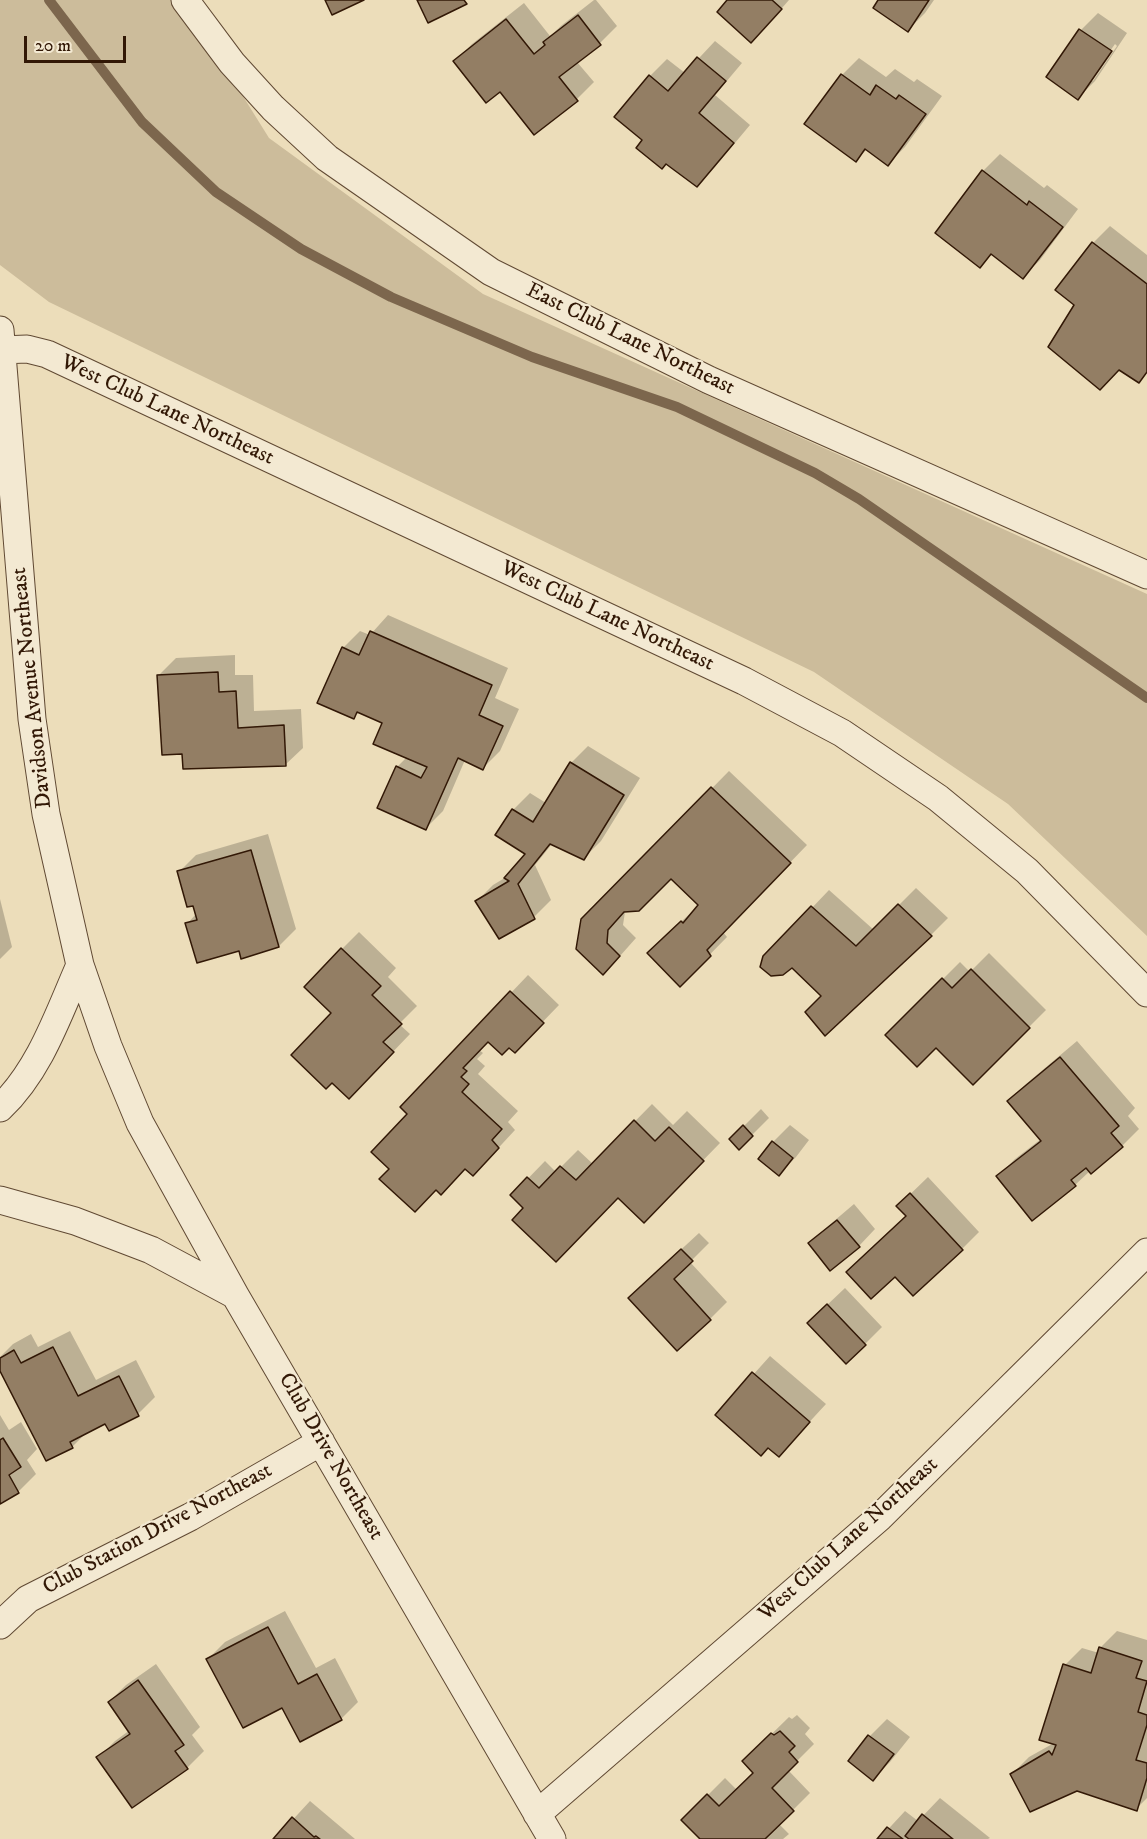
<!DOCTYPE html>
<style>
body{margin:0}
#map{position:relative;width:1147px;height:1839px;overflow:hidden;background:#ecddba;font-family:"IM FELL DW Pica",serif}
canvas{display:block}
.scale{position:absolute;left:24px;top:36px;width:102px;height:27px;box-sizing:border-box;border:3px solid #321806;border-top:0;padding-left:8px;font-size:18px;line-height:21px;white-space:nowrap;color:#321806;-webkit-text-stroke:4px #f3e9d2;paint-order:stroke}
</style>
<div id="map">
<canvas width="1147" height="1839"></canvas>
<div class="scale">20 m</div>
</div>
<script>
const ctx = document.querySelector('canvas').getContext('2d');
ctx.lineJoin = 'round';
function fill(path, color) { ctx.fillStyle = color; ctx.fill(path, 'evenodd'); }
function trace(path, color, width, dash) { ctx.strokeStyle = color; ctx.lineWidth = width; ctx.lineCap = dash ? 'butt' : 'round'; ctx.setLineDash(dash || []); ctx.stroke(path); }
function write(font, color, halo, rows, align = 'center') {
  ctx.font = font + ' "IM FELL DW Pica",serif'; ctx.lineWidth = 4.5; ctx.setLineDash([]); ctx.textBaseline = 'middle'; ctx.strokeStyle = halo; ctx.fillStyle = color; for (const [text, x, y, turn = 0] of rows) {
    ctx.save(); ctx.translate(x, y); ctx.rotate((+turn || 0) * Math.PI / 180); ctx.textAlign = isNaN(turn) ? turn : align; if (halo) ctx.strokeText(text, 0, 0); ctx.fillText(text, 0, 0); ctx.restore();
  }
}
fill(new Path2D(`
 M0 0H183L269 138 483 294 1147 594V936L1008 804 814 672 49 302 0 265Z`), '#ccbc9b');
fill(new Path2D(`
 M594 0H596L617 26 600 43 577 62 594 82 577 99 501 90 455 61 472 44 524 3 550 36 562 25Z
 M729 0H789L768 24Z
 M880 0H934L925 13 908 30Z
 M1098 13 1127 33 1095 81 1078 98 1048 77 1081 30ZM1115 44 1117 46 1093 81H1089Z
 M715 41 742 63 715 95 750 125 714 168 697 185 616 117 650 76 667 59 685 73Z
 M859 58 886 77 895 69 914 82 917 79 942 96 905 147 888 164 867 149 856 160 806 124 842 75Z
 M1000 154 1044 188 1047 185 1078 209 1040 260 1023 277 992 254 980 266 983 171Z
 M1110 226 1147 255V373L1139 381 1093 243Z
 M388 615 508 668 495 698 519 709 500 751 483 768 465 760 443 811 426 828 397 767 407 757 384 723 359 712 354 717 343 648 360 631 370 635Z
 M235 655V675H253L254 711 301 709 303 748 285 765 184 752 159 675 176 658Z
 M588 746 640 778 601 841 584 858 552 844 535 865 551 900 534 917 499 937 476 902 493 885 508 876 527 854 513 810 530 793 546 803 571 763Z
 M729 771 807 845 723 932 727 937 680 985 666 936 699 905 671 877 625 912 623 925 636 938 620 956 582 920Z
 M268 834 296 929 279 946 240 949 187 924 196 914 179 872 196 855Z
 M916 888 948 918 931 935 823 996 792 966 765 957 829 890 874 930Z
 M0 899 12 947 0 959Z
 M359 932 396 968 388 977 417 1006 399 1024 410 1034 366 1080 333 1013 342 949Z
 M989 953 1046 1010 973 1083 936 1046 887 1035 960 962 970 972Z
 M528 975 559 1005 531 1034 509 1046 488 1040 479 1050 483 1053 477 1059 485 1066 478 1074 518 1111 508 1122 515 1130 490 1157 466 1167 437 1189 391 1169 409 1114 402 1107Z
 M1077 1041 1135 1108 1128 1116 1139 1129 1122 1146 1090 1171 1075 1185 998 1176 1015 1159 1041 1139 1009 1101 1026 1084Z
 M652 1104 673 1125 687 1111 720 1143 644 1221 618 1197 525 1208 512 1195 545 1161 556 1172 578 1150 593 1164Z
 M761 1109 769 1118 739 1148 731 1139Z
 M790 1125 809 1140 796 1157 779 1174 773 1142Z
 M928 1177 979 1232 962 1249 895 1275 908 1216 898 1206Z
 M854 1204 875 1229 859 1246 810 1244 827 1227Z
 M699 1233 709 1243 690 1262 727 1302 710 1319 647 1281Z
 M845 1288 882 1327 865 1344 826 1306Z
 M70 1331 96 1380 136 1360 155 1397 138 1414 106 1422 87 1432 72 1447 0 1368V1357L13 1344 31 1334 38 1347Z
 M770 1356 826 1404 779 1455 768 1446 717 1415Z
 M0 1415 9 1430 21 1422 37 1449 27 1460 36 1474 19 1491 0 1503Z
 M285 1611 316 1668 335 1658 358 1702 341 1719 283 1706 208 1659 225 1642Z
 M1117 1631 1147 1640V1798L1136 1809 1077 1789 1012 1774 1029 1757 1054 1743 1065 1665 1082 1648 1099 1653 1100 1648Z
 M156 1664 200 1727 192 1735 204 1751 187 1768 98 1758 115 1741 130 1730 109 1702 126 1685Z
 M797 1715 810 1728 805 1734 814 1744 788 1770 810 1793 779 1824 789 1834 783 1839H702L683 1820 725 1778 737 1790 755 1772 744 1761 789 1717 792 1719Z
 M887 1719 910 1737 890 1762 873 1779 850 1761 870 1736Z
 M940 1798 990 1838 988 1839H879L905 1811 918 1821Z
 M310 1801 355 1839H275Z`), '#0003');
trace(new Path2D(`
 M49 0 142 122 216 192 301 249 391 297 532 357 677 407 815 473 859 499 1147 698`), '#7c664d', 10);
const building = new Path2D(`
 M325 0H364L332 15Z
 M417 0H464L467 4 428 23Z
 M727 0H772L782 9 751 43 717 12Z
 M878 0H929L908 32 873 8Z
 M578 15 601 45 559 77 578 101 534 135 500 92 486 103 453 61 506 19 534 54 545 45 543 42Z
 M1079 29 1112 51 1078 100 1046 77Z
 M697 57 726 81 699 113 734 143 697 187 666 164 662 169 636 148 642 140 614 117 649 75 668 91Z
 M841 74 870 95 876 85 896 99 899 95 926 114 888 166 865 149 856 162 804 124Z
 M982 170 1027 205 1029 201 1063 227 1023 279 991 254 980 268 935 233Z
 M1092 242 1147 284V372L1139 383 1119 370 1100 390 1048 347 1074 305 1055 290Z
 M370 631 492 685 479 715 503 726 483 770 458 758 426 830 377 808 396 766 421 778 427 767 373 744 382 723 357 712 354 719 317 703 342 647 359 655Z
 M218 672 219 692 236 691 238 728 284 725 286 766 183 769 182 754 162 755 157 675Z
 M570 762 624 795 584 860 550 844 518 884 535 919 499 939 475 901 509 881 504 878 525 854 495 835 512 809 533 822Z
 M711 787 791 863 707 950 711 956 680 987 647 953 681 921 683 923 698 905 671 879 639 911 624 912 608 930 607 943 620 956 603 975 576 949 581 919Z
 M251 850 279 947 241 959 239 951 197 963 185 923 197 920 193 906 187 907 177 871Z
 M898 904 932 936 825 1036 805 1012 821 996 792 968 783 975 771 976 760 967 763 956 811 906 856 946Z
 M341 948 381 986 372 995 402 1024 383 1042 394 1052 349 1099 332 1083 326 1089 291 1055 331 1013 304 987Z
 M971 969 1030 1028 973 1085 936 1048 917 1067 885 1035 942 978 952 988Z
 M510 991 544 1023 515 1053 509 1048 502 1055 488 1042 463 1068 467 1071 461 1077 469 1084 462 1092 502 1129 492 1140 499 1148 473 1176 465 1169 441 1195 436 1190 415 1212 379 1179 389 1169 371 1152 407 1114 400 1107Z
 M1060 1057 1119 1126 1111 1133 1123 1147 1091 1174 1086 1168 1071 1180 1076 1186 1032 1221 996 1176 1041 1141 1007 1101Z
 M634 1120 655 1141 669 1127 704 1161 644 1223 618 1198 556 1262 512 1220 523 1208 510 1195 527 1177 539 1188 560 1166 576 1180Z
 M743 1125 753 1136 739 1150 729 1139Z
 M772 1141 793 1158 779 1176 758 1159Z
 M910 1193 963 1250 913 1296 895 1277 871 1299 846 1272 906 1216 896 1206Z
 M837 1220 860 1247 830 1271 808 1243Z
 M681 1249 693 1261 674 1279 711 1320 677 1351 628 1298Z
 M827 1304 866 1345 846 1364 807 1323Z
 M53 1347 78 1396 119 1376 139 1416 109 1431 105 1424 70 1442 73 1448 46 1461 0 1371V1358L14 1350 21 1363Z
 M752 1372 810 1422 779 1457 768 1448 761 1456 715 1415Z
 M3 1438 21 1467 9 1475 19 1493 0 1504V1440Z
 M268 1627 298 1684 317 1674 342 1720 300 1742 282 1708 243 1728 206 1659Z
 M1099 1647 1142 1661 1136 1678 1147 1681 1138 1712 1147 1715V1725L1136 1760 1147 1763V1778L1137 1811 1077 1791 1030 1812 1010 1774 1049 1751 1052 1755 1056 1745 1039 1740 1063 1664 1091 1673Z
 M138 1680 184 1745 175 1751 188 1769 132 1808 96 1757 130 1734 108 1702Z
 M780 1731 795 1746 789 1752 798 1762 772 1788 794 1811 765 1839H700L681 1820 707 1794 719 1806 753 1773 742 1761 771 1733 774 1735Z
 M868 1735 894 1754 873 1781 848 1761Z
 M922 1814 953 1839H909L905 1836Z
 M292 1817 314 1837 316 1836 320 1839H273Z
 M887 1827 903 1839H877Z`);
fill(building, '#937e64');
trace(building, '#321806', 1.5);
const street = new Path2D(`
 M185 0 232 63 273 108 327 158 491 272 709 380 1147 575
 M0 330 32 719 46 814 80 965 108 1046 140 1123 235 1295
 M1 350 27 349 47 354 744 681 842 733 938 798 1027 871 1147 993
 M0 1108C40 1070 58 1015 80 965
 M0 1200 75 1221 151 1250 235 1295 552 1839
 M0 1625 28 1599 190 1517 321 1442
 M537 1814 880 1517 1147 1252`);
trace(street, '#604933', 29);
trace(street, '#f3e9d2', 27);
write('22px', '#321806', '#f3e9d2', [
 ["East Club Lane Northeast",630,340,26],
 ["West Club Lane Northeast",167,411,25],
 ["West Club Lane Northeast",607,617,25],
 ["Davidson Avenue Northeast",33,688,-96],
 ["Club Drive Northeast",330,1457,60],
 ["Club Station Drive Northeast",158,1530,-28],
 ["West Club Lane Northeast",849,1540,-42]
]);
</script>
